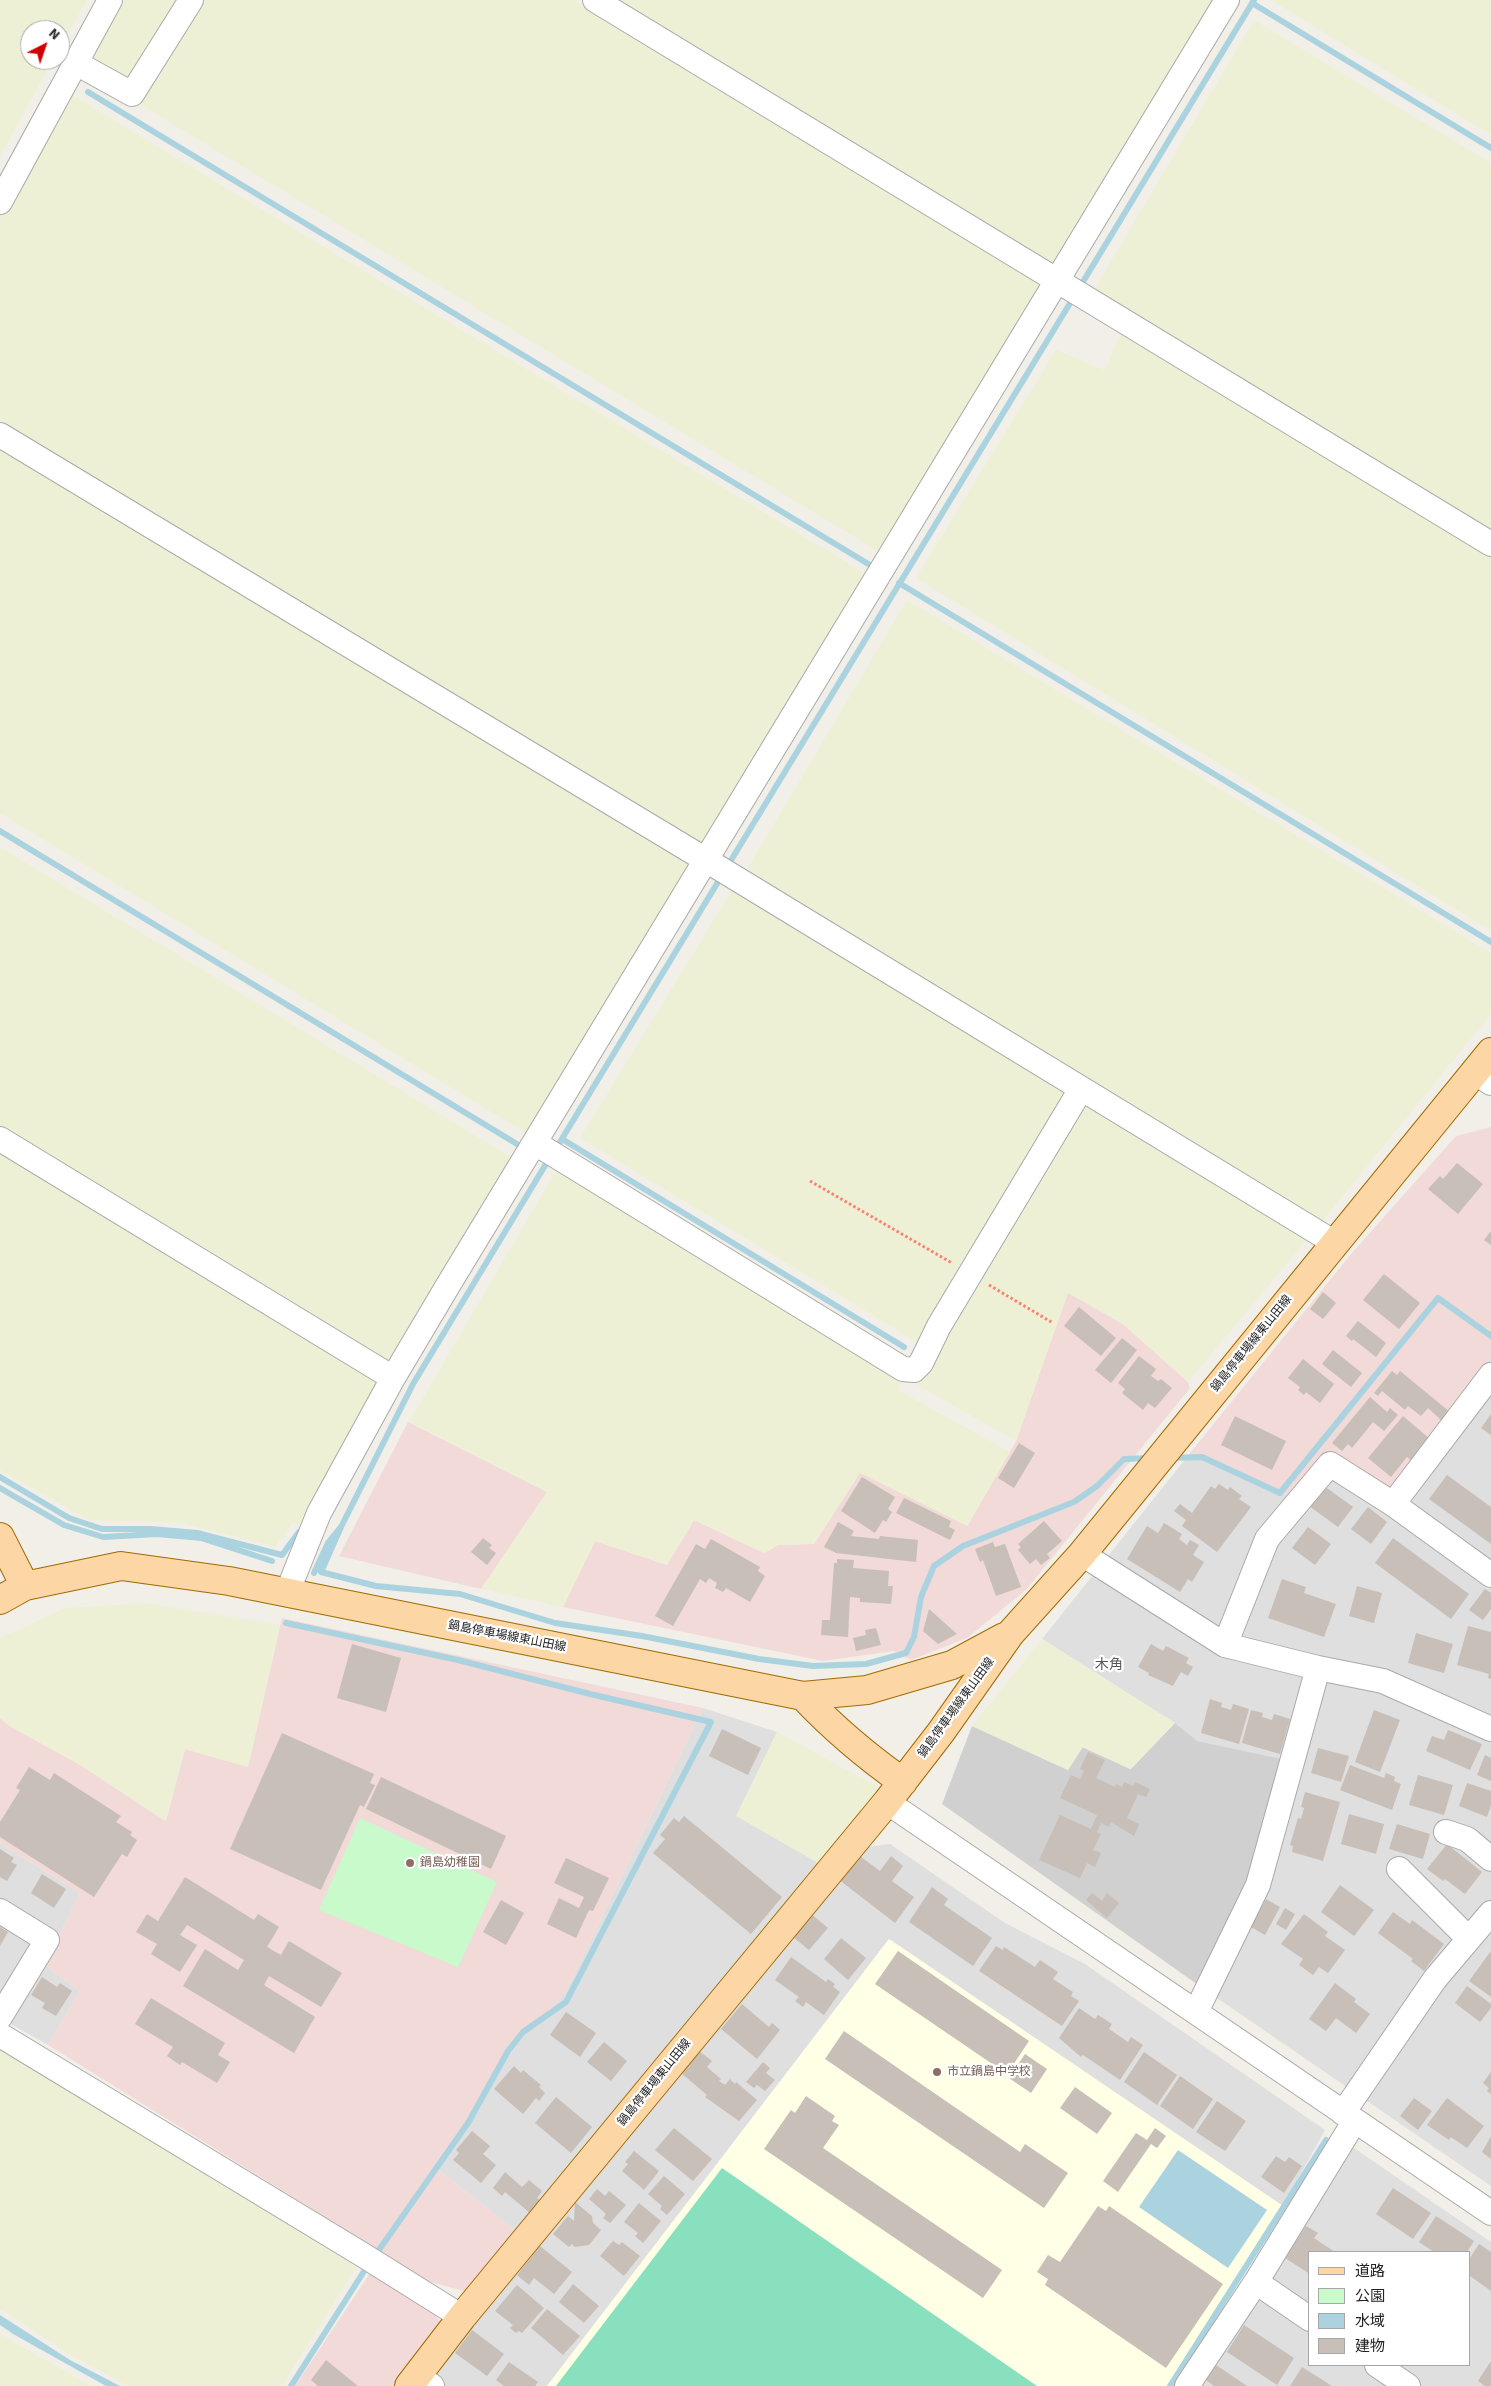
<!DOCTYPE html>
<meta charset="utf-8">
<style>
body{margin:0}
#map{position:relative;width:1491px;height:2386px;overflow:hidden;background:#f2efe9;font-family:"Source Sans 3","Noto Sans JP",sans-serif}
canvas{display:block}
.legend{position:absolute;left:1308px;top:2251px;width:162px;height:115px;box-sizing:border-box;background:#fff;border:1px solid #a7a7a7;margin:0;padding:6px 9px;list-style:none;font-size:15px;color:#222}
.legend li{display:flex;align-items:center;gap:10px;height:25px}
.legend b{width:25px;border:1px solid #a7a7a7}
.north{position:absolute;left:20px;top:20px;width:50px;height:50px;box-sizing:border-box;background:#fff;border:1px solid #a7a7a7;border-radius:50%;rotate:41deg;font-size:14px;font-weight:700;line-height:20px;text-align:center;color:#222}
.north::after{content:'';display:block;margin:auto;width:18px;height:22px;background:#d40000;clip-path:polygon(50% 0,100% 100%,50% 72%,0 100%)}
</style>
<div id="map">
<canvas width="1491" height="2386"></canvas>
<ul class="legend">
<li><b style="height:6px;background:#fcd6a4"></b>道路</li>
<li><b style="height:14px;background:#c8facc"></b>公園</li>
<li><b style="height:14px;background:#aad3df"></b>水域</li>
<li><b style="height:14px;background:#c7bfb8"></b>建物</li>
</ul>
<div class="north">N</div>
</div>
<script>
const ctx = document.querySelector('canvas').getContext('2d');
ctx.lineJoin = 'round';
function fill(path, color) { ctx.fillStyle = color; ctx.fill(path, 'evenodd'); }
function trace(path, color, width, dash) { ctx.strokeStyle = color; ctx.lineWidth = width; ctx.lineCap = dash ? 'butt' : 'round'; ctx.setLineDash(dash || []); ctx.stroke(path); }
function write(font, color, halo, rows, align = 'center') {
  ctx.font = font + ' "Source Sans 3","Noto Sans JP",sans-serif'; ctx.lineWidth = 4.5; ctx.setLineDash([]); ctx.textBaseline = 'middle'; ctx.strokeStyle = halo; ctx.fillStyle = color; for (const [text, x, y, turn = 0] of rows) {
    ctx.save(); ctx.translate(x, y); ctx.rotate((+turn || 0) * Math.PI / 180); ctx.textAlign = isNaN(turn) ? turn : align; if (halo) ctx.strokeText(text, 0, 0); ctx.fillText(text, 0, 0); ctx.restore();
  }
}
fill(new Path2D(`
 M1491 1356V2186L1201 1987 1287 1760 1196 1741 1175 1723 1042 1639 1191 1452 1294 1497 1330 1455 1392 1494Z
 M703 1708 777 1732 737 1816 820 1864 520 2234 436 2168 468 2123 508 2051 523 2032 538 2022 565 1993Z
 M0 1843 80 1893 45 1965 80 1991 48 2045 0 2018Z
 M890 1844 1005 1923 1085 1964 1325 2130 1283 2206 889 1939 547 2386H421L859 1848Z
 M1354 2148 1491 2242V2386H1194L1343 2152ZM1310 2252H1470V2365H1310Z`), '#e0dfdf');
fill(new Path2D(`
 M1491 1127V1356L1392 1494 1330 1455 1294 1498 1191 1452 1351 1254 1456 1136Z
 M1068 1292 1123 1324 1188 1382 1190 1388 1026 1590 967 1638 911 1660 894 1651 823 1661 563 1607 595 1541 667 1565 694 1520 764 1553 778 1545 814 1544 860 1472 968 1525 1016 1441Z
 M408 1422 547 1492 481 1589 339 1556Z
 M282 1618 703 1708 565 1993 538 2022 523 2032 508 2051 468 2123 436 2168 520 2234 470 2293 428 2281 48 2045 80 1991 45 1965 80 1893 0 1843V1718L8 1725 82 1766 166 1821 185 1749 248 1767Z
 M372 2270 421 2298 444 2326 395 2386H295Z`), '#f2dad9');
fill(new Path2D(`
 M889 1939 1283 2206 1167 2386H547Z`), '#ffffe5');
fill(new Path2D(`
 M1175 1723 1197 1741 1287 1760 1259 1867 1201 1987 942 1804 972 1726 1068 1770 1082 1747 1131 1769Z`), '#d0d0d0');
fill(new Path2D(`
 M0 0H87L60 48V30H30V60H53L0 156Z
 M120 0H574L1042 283 881 553 138 103 89 57Z
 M610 0H1217L1052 269Z
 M1271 0H1491V135Z
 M1254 20 1491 163V534L1092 293Z
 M69 93 866 574 700 847 0 421V217Z
 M1122 330 1491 555V931L916 578 1056 350 1105 370Z
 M0 445 691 862 529 1135 0 813Z
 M907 600 1491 953V1014L1319 1225 743 876Z
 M0 847 514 1159 389 1363 0 1128Z
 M734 887 1068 1092 917 1342 580 1138Z
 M1086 1098 1309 1237 1188 1382 1123 1324 1068 1293 1016 1441 917 1385 948 1326Z
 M0 1151 379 1380 303 1523H293L275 1547 181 1523 89 1520 0 1470Z
 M557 1169 901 1377 898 1390 1010 1452 967 1526 860 1473 814 1544 778 1545 764 1553 694 1520 667 1565 595 1541 563 1607 481 1589 547 1492 409 1422Z
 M146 1603 280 1625 248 1767 185 1749 165 1821 82 1766 8 1725 0 1718V1638L65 1608Z
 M1042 1639 1175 1723 1130 1769 1083 1747 1068 1770 972 1726Z
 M777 1732 880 1788 820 1864 736 1816Z
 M0 2046 359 2263 282 2386H128L72 2356 0 2309Z
 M0 2333 12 2341 91 2386H0Z`), '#eef0d5');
fill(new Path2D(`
 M360 1818 497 1882 458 1967 319 1910Z`), '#c8facc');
fill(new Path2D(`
 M722 2168 1037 2386H556Z`), '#88e0be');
fill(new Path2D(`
 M1178 2150 1267 2210 1228 2268 1139 2207Z
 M0 2315 70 2360 120 2386H106L13 2334 0 2325Z`), '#aad3df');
trace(new Path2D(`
 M1252 3 1491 148
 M88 92 870 565
 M1081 285 1254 0
 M899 583 1491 942
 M0 831 517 1144
 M730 862 1072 300
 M562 1139 904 1347
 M560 1142 718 882
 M1171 1458 1202 1457 1280 1493 1438 1298 1491 1336
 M0 1477 69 1518 102 1529H151L197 1533 282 1555 299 1532
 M0 1488 64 1525 103 1537 157 1534 201 1538 272 1561
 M341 1527 321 1572 376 1586 460 1594 555 1623 642 1636 759 1659 813 1666 866 1664 906 1653 914 1637 921 1597 934 1566 963 1546 1074 1502 1097 1486 1124 1459 1149 1458
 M314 1573 328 1543 341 1527 413 1384 546 1164
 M286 1623 458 1660 590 1694 711 1722 566 2002 523 2032 508 2051 468 2123 374 2257
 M291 2386 368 2265
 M1170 2386 1326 2140`), '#aad3df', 6);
fill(new Path2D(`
 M1457 1163 1483 1184 1458 1214 1428 1189 1440 1176 1443 1179Z
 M1491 1231V1245L1484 1240Z
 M1384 1274 1420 1303 1399 1329 1363 1300Z
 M1323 1292 1336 1303 1323 1319 1310 1309Z
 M1079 1307 1116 1338 1101 1356 1064 1326Z
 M1358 1321 1386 1343 1376 1357 1353 1339 1352 1341 1346 1336Z
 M1122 1338 1137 1350 1111 1383 1095 1370Z
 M1333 1350 1362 1373 1351 1387 1322 1364Z
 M1139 1356 1156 1369 1151 1376 1158 1381 1161 1379 1172 1388 1155 1408 1148 1403 1143 1410 1122 1393 1125 1389 1118 1383Z
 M1303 1359 1334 1384 1320 1403 1306 1392 1304 1395 1298 1390 1300 1387 1288 1378Z
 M1392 1371 1397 1375 1400 1371 1450 1412 1442 1421 1428 1408 1421 1416 1408 1406 1405 1410 1382 1391 1378 1396 1374 1393Z
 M1370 1397 1387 1412 1390 1408 1398 1415 1384 1431 1373 1422 1352 1448 1348 1444 1342 1451 1332 1443Z
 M1491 1414V1435L1481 1428Z
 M1235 1416 1286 1441 1272 1470 1221 1445Z
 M1403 1416 1430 1439 1412 1461 1407 1457 1391 1477 1368 1458Z
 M1019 1443 1035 1453 1014 1488 998 1478Z
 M1447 1475 1491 1507V1544L1429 1499Z
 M862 1477 895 1497 888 1509 892 1512 886 1522 883 1520 875 1533 841 1511Z
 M1219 1484 1228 1490 1230 1487 1242 1496 1239 1499 1251 1507 1217 1552 1182 1526 1186 1520 1174 1511 1180 1504 1192 1513 1211 1486 1215 1489Z
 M1324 1486 1353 1507 1338 1527 1309 1506Z
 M904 1498 951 1521 949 1527 955 1530 950 1540 896 1513Z
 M1368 1507 1387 1522 1371 1544 1351 1529Z
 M1044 1521 1062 1541 1047 1554 1050 1558 1041 1565 1036 1559 1030 1564 1018 1550 1021 1547 1018 1544Z
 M838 1522 854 1531 851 1536 879 1539 880 1536 918 1540 916 1562 836 1553 824 1547Z
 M1164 1523 1182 1534 1179 1539 1187 1545 1190 1540 1199 1545 1193 1555 1204 1562 1192 1582 1188 1579 1180 1592 1127 1559 1147 1526 1158 1533Z
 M1308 1527 1331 1544 1315 1565 1292 1548Z
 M483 1538 492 1545 489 1548 496 1553 487 1565 471 1552Z
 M1393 1538 1469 1594 1451 1619 1375 1563Z
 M711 1539 760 1567 758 1571 765 1576 750 1602 726 1588 723 1592 715 1588 717 1583 709 1578 706 1583 700 1579 673 1626 655 1616 696 1544 705 1549Z
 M993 1542 995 1547 1005 1544 1021 1587 996 1596 983 1560 980 1562 975 1549Z
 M837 1559 854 1560 853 1568 889 1571 888 1586H893L891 1604 860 1602V1598L850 1597 848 1637 821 1635 822 1620H830L834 1563H837Z
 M1282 1579 1306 1587 1304 1593 1336 1604 1324 1637 1268 1618Z
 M1357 1586 1382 1593 1374 1623 1349 1616Z
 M1485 1589 1491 1593V1609L1483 1620 1469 1610Z
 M929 1609 957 1634 938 1644 923 1631Z
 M1468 1626 1491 1632V1679L1488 1678 1489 1674 1457 1665Z
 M876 1628 881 1645 856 1651 853 1638 866 1635 865 1630Z
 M1416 1633 1453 1644 1444 1673 1408 1663Z
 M352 1644 401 1658 386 1712 337 1698Z
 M1151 1644 1163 1651 1166 1646 1189 1658 1186 1663 1193 1667 1188 1676 1181 1672 1173 1686 1148 1675 1149 1673 1138 1667Z
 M1210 1699 1222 1703 1221 1707 1231 1710 1233 1704 1249 1709 1239 1744 1201 1733Z
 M1251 1710 1263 1713 1262 1717 1272 1720 1274 1714 1290 1719 1280 1754 1242 1743Z
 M1374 1710 1400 1720 1380 1772 1355 1762Z
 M722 1729 761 1748 748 1775 709 1756Z
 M1448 1730 1482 1744 1470 1770 1426 1751 1432 1736 1444 1740Z
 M282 1733 374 1774 370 1783 375 1785 364 1807 360 1805 321 1890 230 1849Z
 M1318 1748 1349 1756 1341 1782 1311 1773Z
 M1088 1752 1105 1760 1096 1778 1115 1787 1116 1784 1122 1787 1124 1782 1133 1786 1135 1782 1150 1789 1146 1797 1138 1794 1127 1818 1139 1824 1134 1836 1111 1822 1109 1827 1101 1823 1097 1832 1101 1834 1093 1850 1101 1853 1095 1867 1087 1863 1080 1878 1039 1860 1060 1815 1091 1829 1095 1820 1097 1815 1060 1798 1071 1775 1080 1779 1084 1771 1080 1769Z
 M1485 1755 1491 1758V1781L1477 1775Z
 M1350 1765 1384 1778 1386 1773 1395 1777 1394 1781 1401 1784 1392 1810 1340 1790Z
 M29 1767 50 1780 54 1773 121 1816 116 1822 132 1832 130 1835 137 1840 127 1857 122 1854 94 1897 0 1837V1822L20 1790 16 1788Z
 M1418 1775 1453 1785 1444 1815 1409 1805Z
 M381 1777 506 1836 491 1869 366 1809Z
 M1467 1783 1491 1791V1805L1487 1817 1459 1806Z
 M1305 1792 1340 1802 1323 1861 1292 1852 1293 1846 1290 1845 1298 1818 1301 1819 1304 1808 1301 1807Z
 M1349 1814 1384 1824 1376 1854 1341 1844Z
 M684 1816 782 1897 751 1934 653 1853 665 1839 660 1835 674 1818 679 1822Z
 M1397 1824 1430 1834 1423 1859 1389 1849Z
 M1447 1844 1482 1872 1465 1894 1445 1879 1443 1881 1427 1869Z
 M0 1849 14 1858 11 1862 17 1865 7 1881 0 1877Z
 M857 1854 880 1871 891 1856 903 1866 892 1881 914 1897 895 1923 838 1879Z
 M566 1858 609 1878 593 1911 589 1910 576 1938 547 1924 559 1898 579 1908 584 1897 554 1883Z
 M42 1874 66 1889 54 1908 31 1893Z
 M185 1877 254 1920 258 1914 279 1927 267 1947 281 1955 289 1941 342 1973 321 2007 269 1976 264 1985 315 2017 294 2053 183 1986 205 1949 238 1970 244 1960 187 1925 180 1935 197 1945 180 1972 151 1954 157 1944 136 1932 147 1914 158 1921Z
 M1340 1885 1374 1910 1354 1936 1321 1912Z
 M932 1887 948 1899 944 1905 992 1938 973 1966 909 1922Z
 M1092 1893 1102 1901 1107 1893 1119 1903 1107 1918 1086 1900Z
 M1266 1899 1280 1907 1265 1935 1251 1927Z
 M501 1900 524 1913 506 1945 483 1932Z
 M1285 1908 1295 1914 1286 1930 1276 1924Z
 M1393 1912 1410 1924 1412 1920 1444 1944 1424 1971 1411 1961 1413 1959 1378 1933Z
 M810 1913 828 1928 809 1950 793 1937Z
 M1304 1914 1328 1932 1325 1936 1345 1950 1328 1973 1319 1967 1313 1975 1299 1965 1303 1959 1281 1944Z
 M0 1927 8 1932 0 1946Z
 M841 1938 866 1958 848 1980 824 1959Z
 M996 1946 1003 1950 1004 1947 1035 1967 1040 1960 1058 1972 1053 1979 1073 1992 1071 1996 1079 2001 1062 2026 979 1971Z
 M898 1951 1029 2041 1007 2074 875 1984Z
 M1491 1951V1997L1469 1981Z
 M791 1957 826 1982 828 1979 835 1984 833 1987 840 1992 824 2015 806 2002 803 2007 795 2001 799 1997 775 1980Z
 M42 1977 57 1987 60 1983 72 1991 56 2016 42 2008 45 2003 31 1995Z
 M1335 1983 1356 1999 1354 2002 1370 2014 1356 2033 1336 2018 1326 2031 1309 2019Z
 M1467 1986 1491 2004V2008L1480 2022 1455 2003Z
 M151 1998 225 2043 218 2055 230 2062 217 2083 182 2062 180 2065 167 2056 173 2047 135 2024Z
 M742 2004 769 2027 772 2023 780 2030 757 2059 721 2029Z
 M1079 2008 1095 2019 1098 2015 1112 2024 1109 2029 1128 2042 1131 2037 1143 2045 1120 2080 1083 2055 1081 2057 1059 2038Z
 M566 2012 596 2033 580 2057 550 2035Z
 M844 2031 1020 2152 1025 2144 1068 2173 1044 2208 825 2059Z
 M604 2042 627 2061 611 2081 587 2062Z
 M699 2051 712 2061 707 2067 721 2079 719 2081 725 2085 730 2079 735 2084 736 2082 757 2100 739 2121 705 2097 707 2095 681 2073Z
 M1144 2052 1177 2075 1157 2105 1124 2082Z
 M1025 2054 1047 2069 1031 2093 1009 2078Z
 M763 2062 770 2068 766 2073 775 2080 765 2091 757 2085 754 2088 746 2082Z
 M514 2066 521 2073 523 2070 541 2085 539 2087 545 2093 539 2101 536 2098 523 2114 494 2089Z
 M1491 2072V2094L1487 2091 1489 2088 1483 2083Z
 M1180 2076 1213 2099 1193 2129 1160 2106Z
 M1075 2087 1112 2113 1097 2134 1060 2108Z
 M806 2096 835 2116 832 2121 839 2125 823 2148 1002 2270 983 2298 764 2149 791 2110 795 2113Z
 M556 2097 592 2127 571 2153 535 2123Z
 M1414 2098 1432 2111 1418 2130 1400 2116Z
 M1447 2098 1484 2126 1467 2148 1451 2137 1449 2140 1427 2125Z
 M1217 2101 1246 2121 1225 2151 1196 2132Z
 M674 2128 712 2159 693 2181 655 2150Z
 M1155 2128 1166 2136 1157 2148 1151 2144 1118 2192 1103 2181 1136 2133 1147 2140Z
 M472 2131 490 2146 483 2154 496 2165 481 2183 453 2160 459 2153 456 2150Z
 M1491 2136V2159L1482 2152Z
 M634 2151 659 2171 644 2190 622 2171 628 2164 625 2162Z
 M1276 2156 1285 2162 1289 2157 1302 2166 1284 2193 1261 2177Z
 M505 2172 522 2187 529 2180 542 2191 537 2198 540 2200 530 2213 505 2192 502 2196 493 2188Z
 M664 2176 685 2194 667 2215 660 2209 662 2206 648 2194Z
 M1393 2188 1431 2213 1413 2239 1376 2214Z
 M597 2189 605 2196 609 2191 626 2205 610 2223 603 2218 606 2214 589 2199Z
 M575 2202 592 2216 593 2223 601 2230 589 2245 575 2247 572 2244 569 2247 553 2234 568 2216 574 2221Z
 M639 2203 661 2221 643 2243 635 2236 638 2233 624 2222Z
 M1098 2206 1106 2211 1109 2206 1223 2284 1166 2368 1045 2285 1048 2279 1037 2272 1048 2255 1060 2262Z
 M1436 2216 1474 2241 1467 2252H1434L1419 2242Z
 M1306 2226 1318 2233 1314 2238 1335 2252H1310V2274L1285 2258Z
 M613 2241 619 2245 622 2242 640 2256 624 2276 600 2256Z
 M1479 2244 1491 2252V2291L1470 2276V2258Z
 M540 2246 572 2272 554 2294 534 2278 529 2285 517 2275Z
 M573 2284 599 2306 584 2323 559 2302Z
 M517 2285 544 2308 522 2333 519 2331 516 2333 510 2328 513 2325 495 2311Z
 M547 2309 580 2336 563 2355 531 2328Z
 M1244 2325 1294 2358 1277 2385 1227 2352Z
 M472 2330 504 2354 487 2376 455 2353Z
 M326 2360 358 2386H318L311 2380Z
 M1491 2361V2386H1485L1478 2381Z
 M509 2362 538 2382 535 2386H504L496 2380Z
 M1216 2365 1247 2386H1214L1206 2380Z
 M1302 2367 1332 2386H1290Z`), '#c7bfb8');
const minor = new Path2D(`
 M595 0 1491 544
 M76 63 132 94 191 0
 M0 202 110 0
 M0 435 706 860 1335 1243
 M1475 1072 1491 1083
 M0 1139 393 1378
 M535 1143 903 1369 914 1370 921 1363 939 1326 1081 1089
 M1393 1504 1491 1375
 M1082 1554 1225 1645 1318 1668 1383 1681 1491 1729
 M287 1593 319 1513 393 1378 450 1282 1227 0
 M1225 1645 1267 1539 1330 1464 1393 1504 1491 1575
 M887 1802 1491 2213
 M1446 1832 1467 1839 1491 1859
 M1399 1869 1469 1939
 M0 1911 47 1940 0 2017
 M1196 2012 1258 1885 1318 1668
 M0 2035 363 2255 462 2317
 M1343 2113 1435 1979 1491 1913
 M1256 2282 1310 2319
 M1377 2365 1408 2386
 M418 2376 432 2386
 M1187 2386 1256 2282 1354 2122`);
const major = new Path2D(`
 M0 1537 25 1586
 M0 1600 25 1586 121 1566 229 1581 803 1696 867 1690 952 1665 1004 1637
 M803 1696C834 1729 866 1756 903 1782
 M409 2386 462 2317 887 1802 941 1732 1010 1634 1082 1554 1491 1052`);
trace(minor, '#a9a9a9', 26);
trace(major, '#a06b00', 30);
trace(new Path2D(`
 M810 1181 952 1263
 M989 1285 1053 1323`), '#fa8072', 3, [2.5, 2.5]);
trace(minor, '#fff', 24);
trace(major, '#fcd6a4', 28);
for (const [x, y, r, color] of [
 [410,1863,5,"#8d6e63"],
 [937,2072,5,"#8d6e63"]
]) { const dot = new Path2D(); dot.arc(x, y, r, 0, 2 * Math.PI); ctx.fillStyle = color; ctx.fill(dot); trace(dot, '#fff', 2); }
write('12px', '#222', '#fff', [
 ["鍋島停車場線東山田線",1252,1344,-51],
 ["鍋島停車場線東山田線",507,1637,11],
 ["鍋島停車場線東山田線",957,1708,-54],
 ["鍋島停車場東山田線",655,2083,-51]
]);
write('12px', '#785e54', '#fff', [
 ["鍋島幼稚園",420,1863],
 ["市立鍋島中学校",947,2072]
], 'left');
write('14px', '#555', '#fff', [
 ["木角",1109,1666]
]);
</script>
